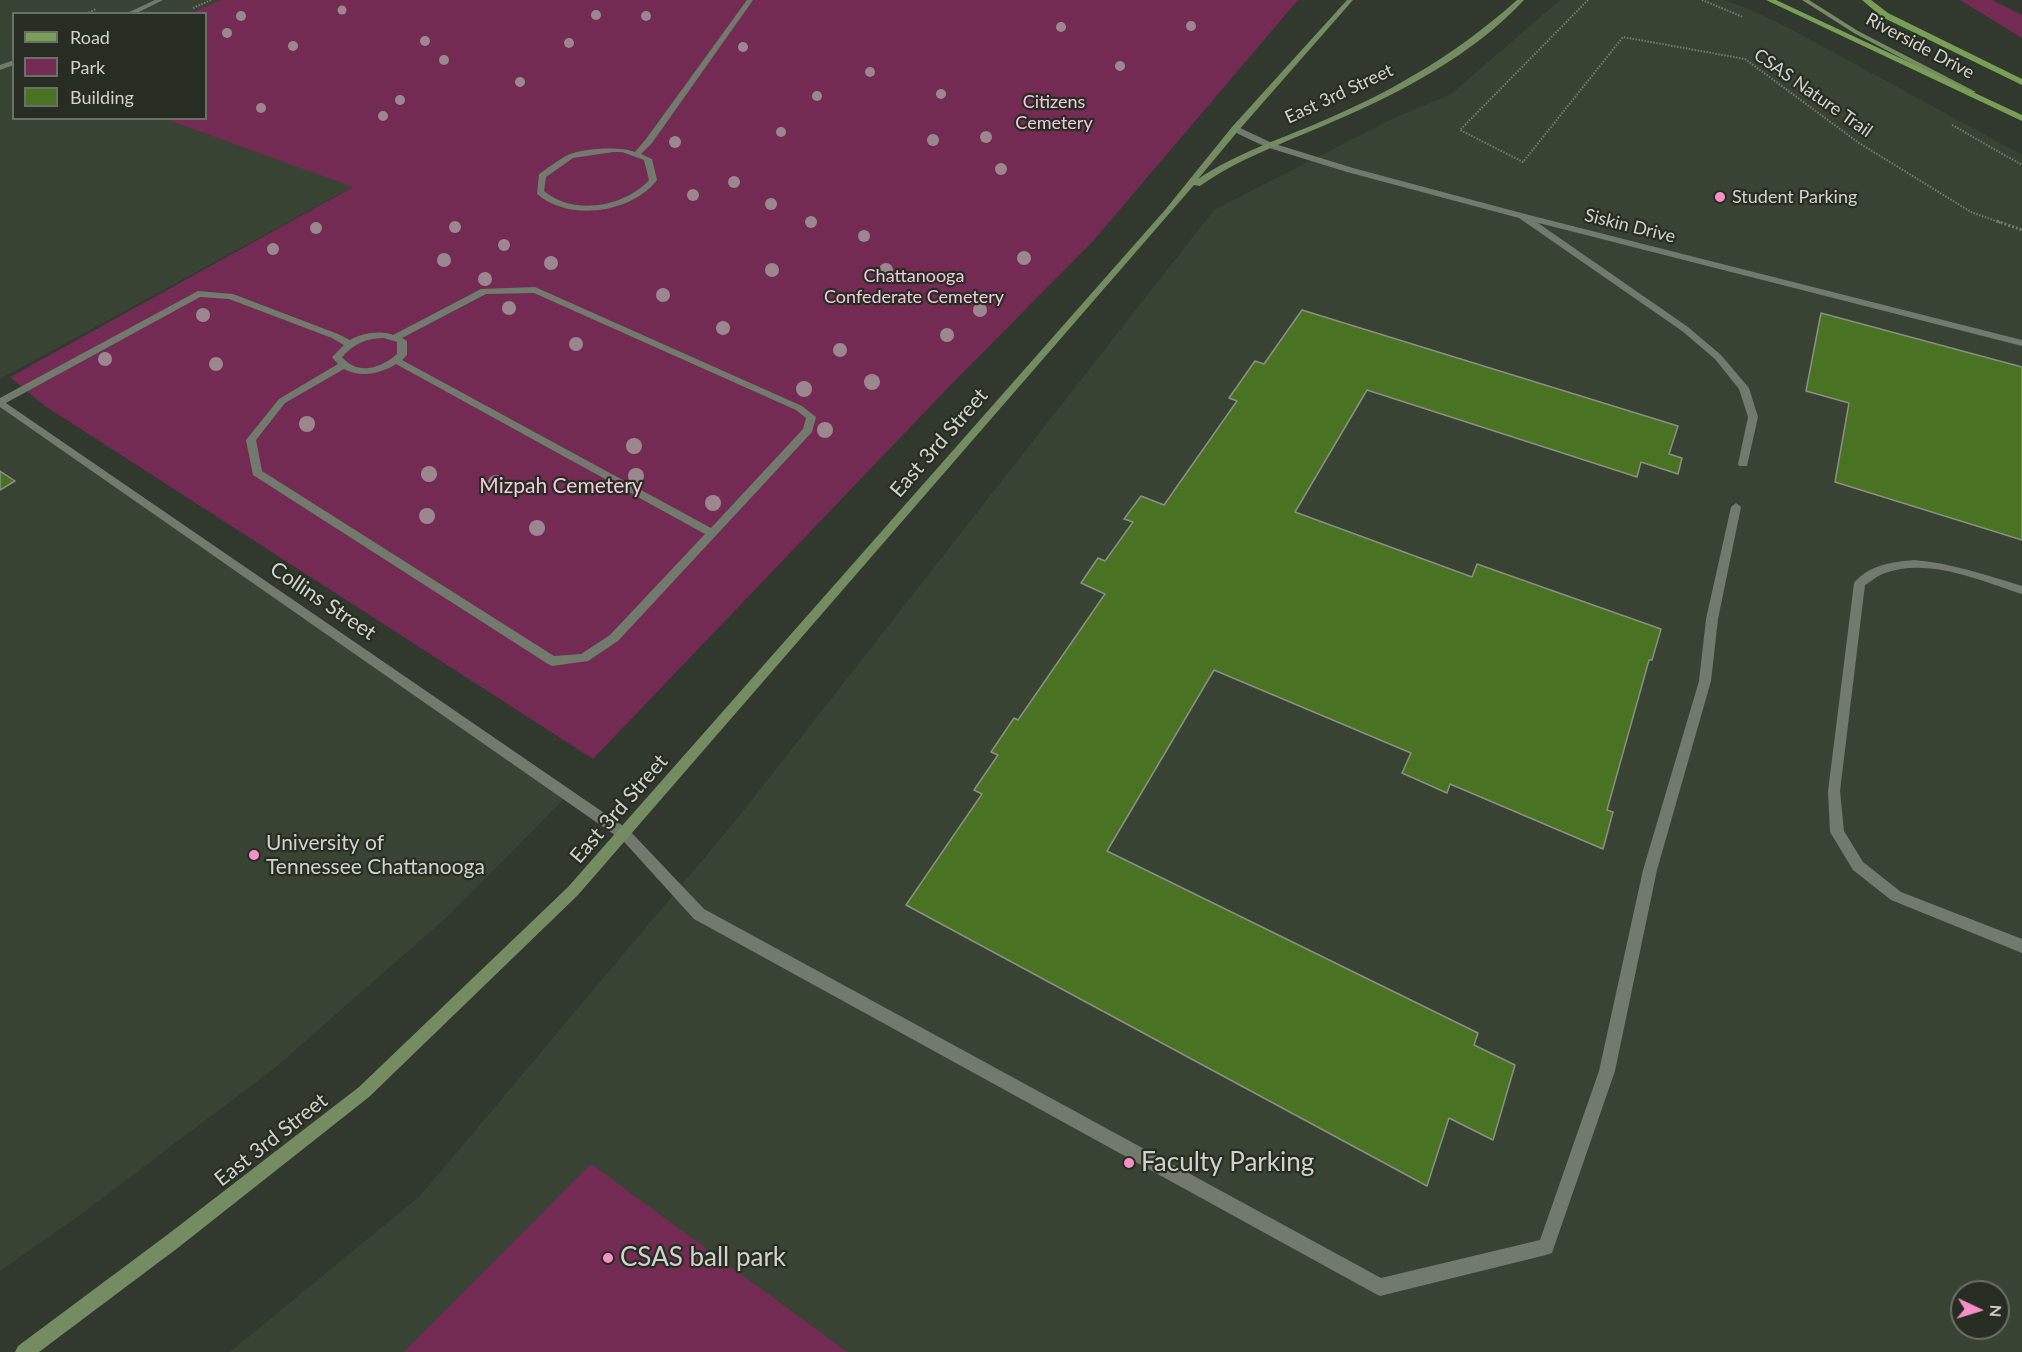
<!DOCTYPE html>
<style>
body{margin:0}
#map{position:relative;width:2022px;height:1352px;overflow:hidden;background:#31382d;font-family:Lato,sans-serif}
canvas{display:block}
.legend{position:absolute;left:12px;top:12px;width:195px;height:108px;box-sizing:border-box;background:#272d23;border:2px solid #6a6f67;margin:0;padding:8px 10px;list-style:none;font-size:18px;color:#cfd3cc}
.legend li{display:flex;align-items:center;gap:12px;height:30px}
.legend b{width:30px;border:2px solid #6a6f67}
.north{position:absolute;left:1950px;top:1280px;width:60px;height:60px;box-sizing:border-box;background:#272d23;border:2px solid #6a6f67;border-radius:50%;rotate:94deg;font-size:16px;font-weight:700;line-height:24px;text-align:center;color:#cfd3cc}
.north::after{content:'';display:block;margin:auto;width:21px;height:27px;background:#fa8fc8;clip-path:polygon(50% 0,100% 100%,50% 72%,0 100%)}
</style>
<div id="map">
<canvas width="2022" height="1352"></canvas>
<ul class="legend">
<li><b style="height:8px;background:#799e57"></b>Road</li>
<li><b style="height:16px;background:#732b54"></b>Park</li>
<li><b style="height:16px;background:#497223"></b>Building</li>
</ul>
<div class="north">N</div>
</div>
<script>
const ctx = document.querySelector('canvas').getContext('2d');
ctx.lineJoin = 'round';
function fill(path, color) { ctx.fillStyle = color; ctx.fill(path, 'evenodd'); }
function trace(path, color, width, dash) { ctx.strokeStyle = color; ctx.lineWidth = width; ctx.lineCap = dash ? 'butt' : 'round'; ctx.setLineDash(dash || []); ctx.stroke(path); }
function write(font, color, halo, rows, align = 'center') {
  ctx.font = font + ' Lato,sans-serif'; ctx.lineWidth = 4.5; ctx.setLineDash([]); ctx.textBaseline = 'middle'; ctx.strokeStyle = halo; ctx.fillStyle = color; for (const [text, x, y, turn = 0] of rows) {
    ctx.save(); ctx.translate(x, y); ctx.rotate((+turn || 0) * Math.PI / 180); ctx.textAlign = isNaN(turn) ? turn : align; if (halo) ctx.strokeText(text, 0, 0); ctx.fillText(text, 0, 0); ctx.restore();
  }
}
fill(new Path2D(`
 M0 0H221L190 13 14 14V118L165 119 354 186 0 379Z
 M1560 0H1723L1744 7 1787 27 2022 155V1352H230L421 1195 737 819 1214 210 1392 119 1451 94ZM1962 1292H1998V1328H1962Z
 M0 404 569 794 447 917 276 1067 80 1215 0 1271Z`), '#394333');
fill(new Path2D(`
 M221 0H1298L1094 240 941 395 593 759 45 406 10 377 353 187 165 119 206 118V14L190 13Z
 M1960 0H1992L2022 15V38Z
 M591 1164 847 1352H404Z`), '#732b54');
const building = new Path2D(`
 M1302 310 1678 426 1669 454 1682 458 1678 474 1641 462 1637 477 1367 390 1295 512 1472 577 1477 564 1661 629 1652 660H1649L1607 810 1613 812 1603 849 1450 784 1447 793 1402 773 1411 753 1214 670 1107 851 1478 1033 1474 1045 1515 1065 1493 1140 1449 1118 1427 1186 906 905 982 794 974 790 998 755 991 752 1014 718 1018 720 1105 594 1081 583 1098 558 1105 561 1133 522 1124 519 1141 496 1164 505 1237 401 1229 398 1255 361 1264 364Z
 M1821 313 2022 367V540L1835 482 1849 403 1806 391Z
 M0 471 15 481 0 490Z`);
fill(building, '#497223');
trace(building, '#899084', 1.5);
trace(new Path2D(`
 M1588 0 1460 130 1523 162 1623 37 1745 59 1859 143 1971 212 2001 223
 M1702 0 1743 17
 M193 8 211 0
 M86 14 96 9
 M1952 125 2022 165`), '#747a70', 2, [1.5, 1.5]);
trace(new Path2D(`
 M1997 221 2022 230`), '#747a70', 3, [2, 2]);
fill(new Path2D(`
 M747 0H753L652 143 641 154 652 159 657 180C632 213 569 222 537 194L539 174C548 168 558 160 568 155 582 148 620 146 635 152L646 139ZM613 152H622L644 160 649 180C625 207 573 216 544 191L546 177 573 158Z
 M1519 214H1525L1688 327 1721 355 1749 388 1758 417 1747 466H1739L1738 464 1748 417 1739 389 1715 359 1682 331 1519 218Z
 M535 287 802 406 816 417 812 432 618 641 588 661 552 666 548 664 253 475 246 440 279 399 338 364 332 357 344 345 332 338 229 299 200 297 4 404 0 405V398L198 291 233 294 338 334 350 340C363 333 379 330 393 335L481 289ZM534 293 796 410 806 418 803 429 711 528 402 360 407 355V341L402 338 486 294ZM384 338 397 342V354C381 368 358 376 342 357 354 344 366 338 384 338ZM396 364 705 534 610 635 581 654 554 656 262 471 256 440 285 403 344 369C361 378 380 374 396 364Z
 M1736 503 1741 507 1718 619 1711 681 1657 870 1615 1071 1554 1247 1552 1253 1546 1255 1380 1296 1374 1293 694 919 617 834 619 830 624 828 629 830 704 909 1381 1278 1540 1240 1599 1071 1643 870 1699 681 1706 619 1731 507Z
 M1914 560C1951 563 1986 575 2022 586V594C1981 581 1929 557 1885 573 1878 575 1872 581 1865 585L1840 791 1844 831 1863 862 1901 892 2022 939V953L1891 900 1853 870 1830 832 1828 791 1854 583C1869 565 1892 562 1914 560Z`), '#72796d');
fill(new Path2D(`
 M155 0H163L135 14H125Z
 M14 60V65L0 70V65Z
 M1232 127H1238L1272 143 1353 168 1525 214 2022 340V346L1519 218 1347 172 1266 147 1232 131Z
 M0 399 629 830 631 834 629 838 624 840 619 838 0 407Z`), '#72796d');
fill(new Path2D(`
 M1347 0H1353L1238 131 1198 179C1238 152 1284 138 1327 119 1397 89 1460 51 1517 0H1524C1473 55 1400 93 1332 122 1287 142 1241 157 1200 186L1194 185 578 895 369 1097 179 1247 39 1352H15L18 1346 167 1235 359 1087 568 887 1165 210 1232 127Z
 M1802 0H1809L1858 31 1976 92 1969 94 1854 33Z`), '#758b62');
fill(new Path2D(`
 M1766 0H1776L2022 115V121Z
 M1862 0H1871L1888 13 2022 79V85L1882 17Z`), '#799e57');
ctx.fillStyle = '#9c878e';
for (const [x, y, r] of [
 [342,10,4.5],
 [596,15,5],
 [241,16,5],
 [646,16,5],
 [1191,26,5],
 [1061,27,5],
 [227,33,5],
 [425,41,5],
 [569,43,5],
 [293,46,5],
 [743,47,5],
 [444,60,5],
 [1120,66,5],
 [870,72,5],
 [520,82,5],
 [941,94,5],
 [817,96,5],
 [400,100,5],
 [261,108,5],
 [383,116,5],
 [781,132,5],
 [986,137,6],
 [933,140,6],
 [675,142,6],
 [1001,169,6],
 [734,182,6],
 [693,195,6],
 [771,204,6],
 [811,222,6],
 [455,227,6],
 [316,228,6],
 [864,236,6],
 [504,245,6],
 [273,249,6],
 [1024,258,7],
 [444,260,7],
 [551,263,7],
 [772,270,7],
 [886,270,7],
 [485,279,7],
 [663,295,7],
 [509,308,7],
 [980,310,7],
 [203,315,7],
 [723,328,7],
 [947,335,7],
 [576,344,7],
 [840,350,7],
 [105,359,7],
 [216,364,7],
 [872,382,8],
 [804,389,8],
 [307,424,8],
 [825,430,8],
 [634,446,8],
 [429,474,8],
 [636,476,8],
 [496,483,8],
 [713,503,8],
 [427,516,8],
 [537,528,8]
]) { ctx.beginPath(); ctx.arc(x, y, r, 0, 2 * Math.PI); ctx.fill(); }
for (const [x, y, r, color] of [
 [1720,197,6,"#fa8fc8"],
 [254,855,6,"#fa8fc8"],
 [1129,1163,6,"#fa8fc8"],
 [608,1258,6,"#fa8fc8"]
]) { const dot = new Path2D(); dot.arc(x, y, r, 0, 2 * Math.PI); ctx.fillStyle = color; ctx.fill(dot); trace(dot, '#272d23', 2); }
write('18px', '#cfd3cc', '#272d23', [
 ["Riverside Drive",1920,46,28],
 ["CSAS Nature Trail",1813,93,35],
 ["East 3rd Street",1339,94,-25],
 ["Siskin Drive",1630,226,14]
]);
write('18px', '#f4c7dd', '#272d23', [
 ["Citizens",1054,102],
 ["Cemetery",1054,123],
 ["Chattanooga",914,276],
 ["Confederate Cemetery",914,297]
]);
write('18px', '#cfd3cc', '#272d23', [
 ["Student Parking",1732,197]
], 'left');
write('21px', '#cfd3cc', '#272d23', [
 ["East 3rd Street",939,443,-49],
 ["Collins Street",323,601,34],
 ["East 3rd Street",619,809,-49],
 ["East 3rd Street",271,1140,-38]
]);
write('21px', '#f4c7dd', '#272d23', [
 ["Mizpah Cemetery",561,486]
]);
write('21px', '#cfd3cc', '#272d23', [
 ["University of",266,843],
 ["Tennessee Chattanooga",266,867]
], 'left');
write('26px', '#cfd3cc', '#272d23', [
 ["Faculty Parking",1141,1163],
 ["CSAS ball park",620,1258]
], 'left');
</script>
